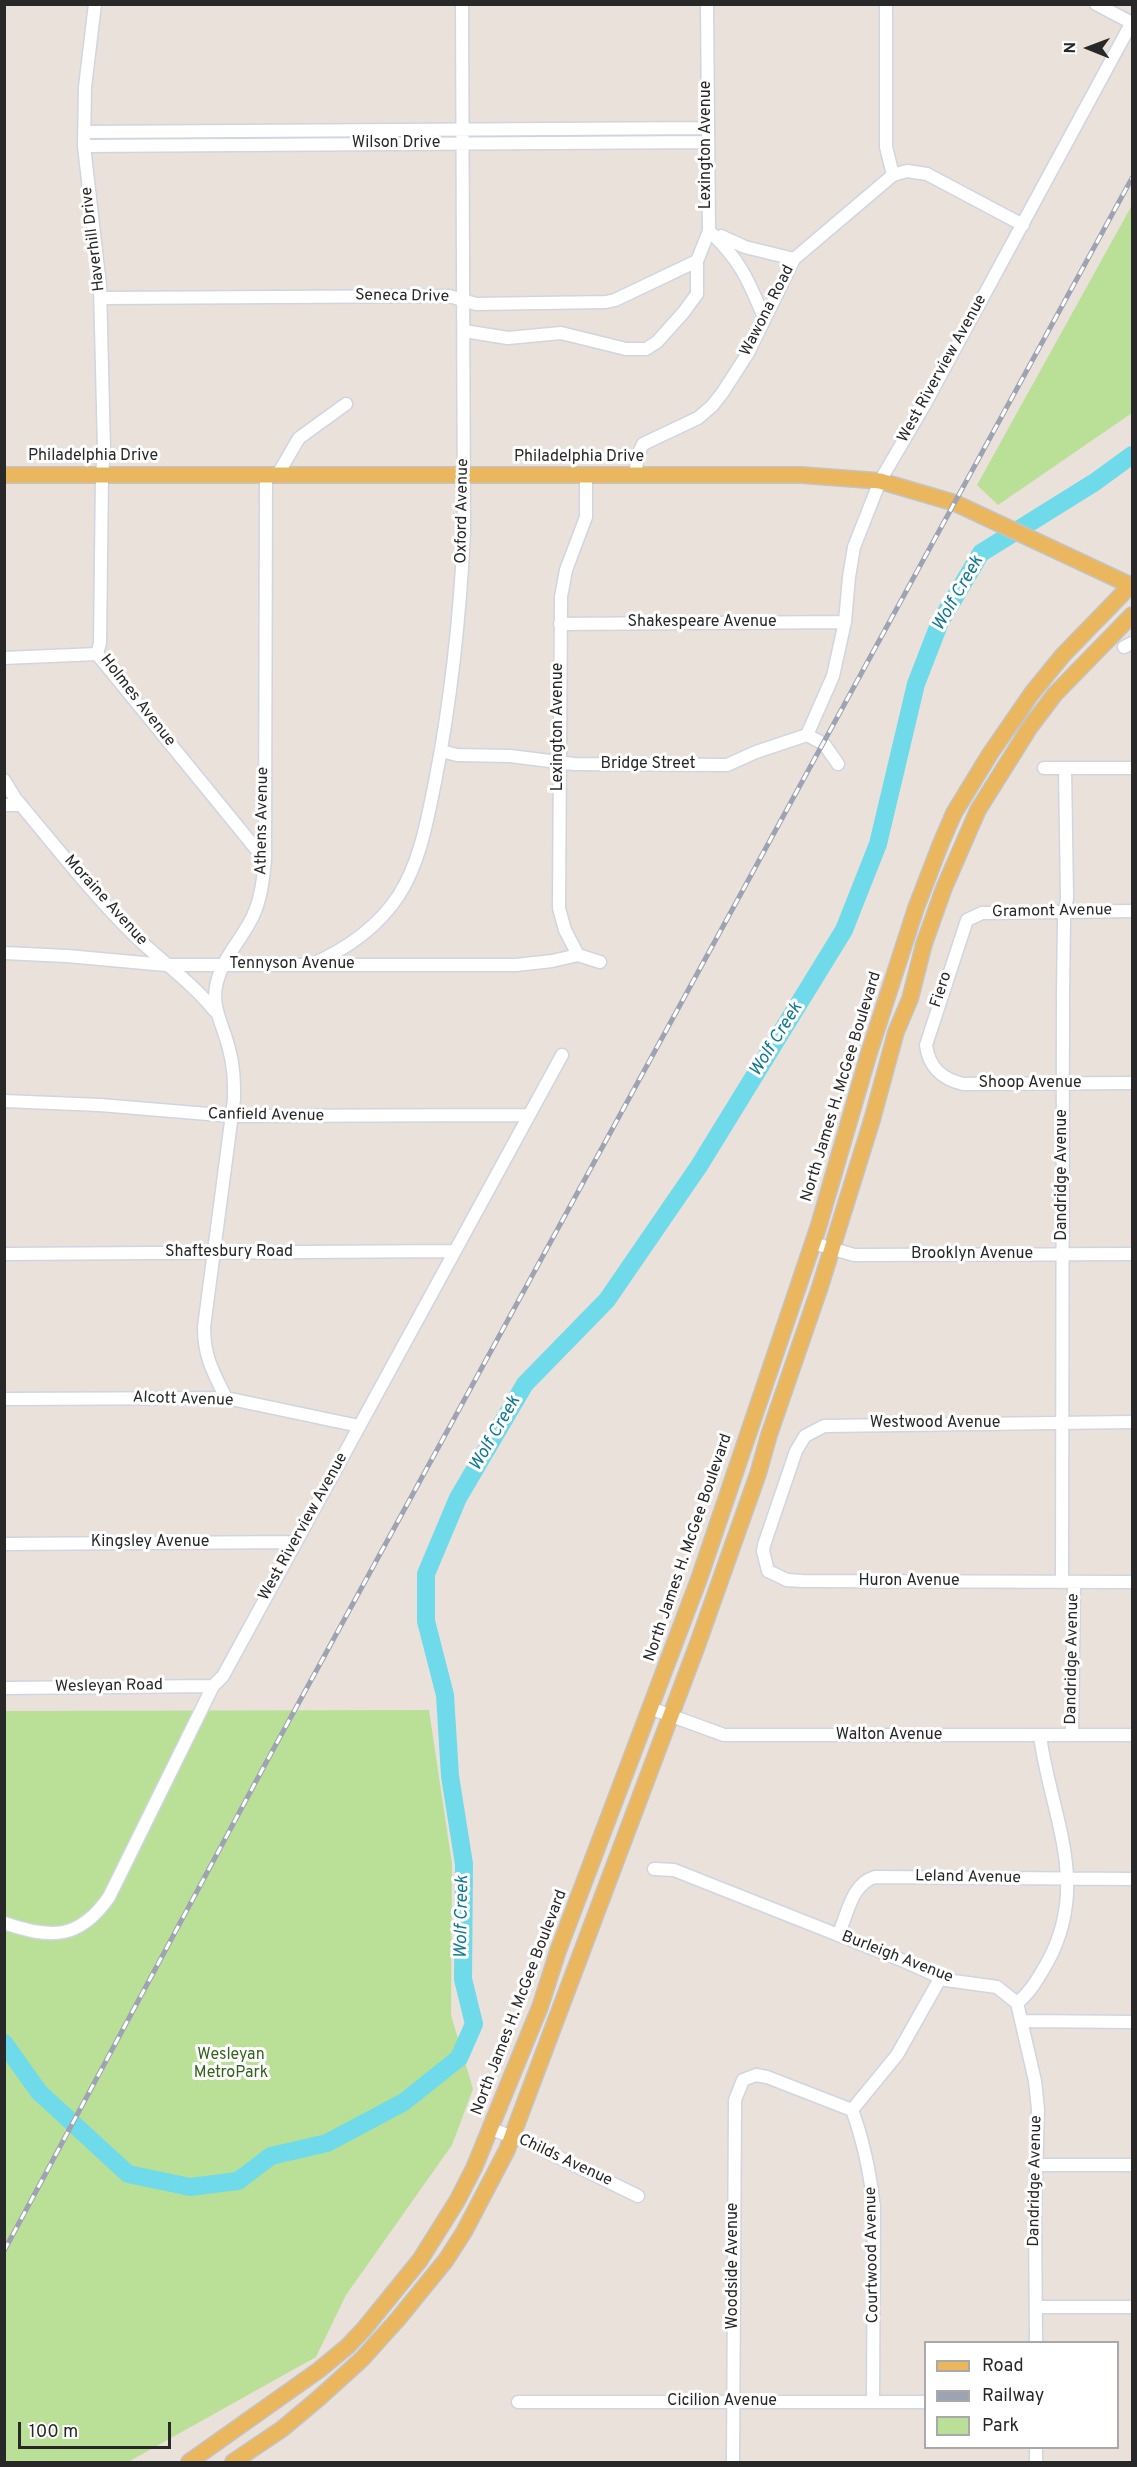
<!DOCTYPE html>
<style>
body{margin:0}
#map{position:relative;width:1137px;height:2467px;overflow:hidden;background:#eae1da;font-family:Overpass,sans-serif}
canvas{display:block}
.frame{position:absolute;inset:0;border:6px solid #282828;pointer-events:none}
.legend{position:absolute;left:924px;top:2341px;width:195px;height:108px;box-sizing:border-box;background:#fff;border:2px solid #a9a9a9;margin:0;padding:8px 10px;list-style:none;font-size:18px;color:#282828}
.legend li{display:flex;align-items:center;gap:12px;height:30px}
.legend b{width:30px;border:2px solid #a9a9a9}
.north{position:absolute;left:1059px;top:18px;width:60px;height:60px;-webkit-text-stroke:4px #fff;paint-order:stroke;rotate:271deg;font-size:16px;font-weight:700;line-height:24px;text-align:center;color:#282828}
.north::after{content:'';display:block;margin:auto;width:21px;height:27px;background:#282828;clip-path:polygon(50% 0,100% 100%,50% 72%,0 100%)}
.scale{position:absolute;left:18px;top:2422px;width:153px;height:27px;box-sizing:border-box;border:3px solid #282828;border-top:0;padding-left:8px;font-size:18px;line-height:21px;white-space:nowrap;color:#282828;-webkit-text-stroke:4px #fff;paint-order:stroke}
</style>
<div id="map">
<canvas width="1137" height="2467"></canvas>
<div class="frame"></div>
<ul class="legend">
<li><b style="height:8px;background:#ebb75e"></b>Road</li>
<li><b style="height:8px;background:#9da3b2"></b>Railway</li>
<li><b style="height:16px;background:#bae098"></b>Park</li>
</ul>
<div class="north">N</div>
<div class="scale">100 m</div>
</div>
<script>
const ctx = document.querySelector('canvas').getContext('2d');
ctx.lineJoin = 'round';
function fill(path, color) { ctx.fillStyle = color; ctx.fill(path, 'evenodd'); }
function trace(path, color, width, dash) { ctx.strokeStyle = color; ctx.lineWidth = width; ctx.lineCap = dash ? 'butt' : 'round'; ctx.setLineDash(dash || []); ctx.stroke(path); }
function write(font, color, halo, rows, align = 'center') {
  ctx.font = font + ' Overpass,sans-serif'; ctx.lineWidth = 6; ctx.setLineDash([]); ctx.textBaseline = 'middle'; ctx.strokeStyle = halo; ctx.fillStyle = color; for (const [text, x, y, turn = 0] of rows) {
    ctx.save(); ctx.translate(x, y); ctx.rotate((+turn || 0) * Math.PI / 180); ctx.textAlign = isNaN(turn) ? turn : align; if (halo) ctx.strokeText(text, 0, 0); ctx.fillText(text, 0, 0); ctx.restore();
  }
}
fill(new Path2D(`
 M1132 205V413L998 505 977 485Z
 M429 1710 452 1864 451 2015 473 2089 452 2145 346 2295 316 2357 128 2462H5L4 1711Z`), '#bae098');
trace(new Path2D(`
 M4 2043 39 2092 128 2174 190 2187 238 2181 271 2156 327 2143 404 2102 459 2058 474 2024 463 1979 464 1864 450 1776 445 1695 426 1621V1574L458 1498 525 1384 607 1300 699 1166 844 930 878 844 916 684 940 622 981 553 1095 482 1132 455`), '#6fdaea', 18);
const minor = new Path2D(`
 M95 4 85 87 84 146 100 286 104 449 102 475 100 643 97 654
 M886 4V147L893 175
 M1096 4 1132 23
 M84 132 707 128
 M84 146 707 142
 M709 231C739 258 749 281 764 318
 M721 236 745 247 794 259
 M101 298 449 296 476 304 606 302 615 300 697 261 709 231 707 4
 M464 331 508 338 561 333 626 349H646L657 342 683 313 697 294V261
 M278 474 299 438 346 404
 M586 476V517L566 570 561 597 559 908 565 930 578 955 600 962
 M635 476 638 455 643 444 698 418 712 406 723 392 748 353 794 259 893 175 907 171 927 174 1023 225
 M560 624 845 622
 M1124 647 1132 643
 M97 654 265 860
 M4 658 97 654
 M807 735 833 676 845 622 849 577 854 547 880 481 925 404 1132 22
 M441 751 457 755 510 756 574 764 727 765 756 752 807 735 824 744 838 764
 M1044 768H1132
 M4 780 15 798C53 843 90 891 132 933 159 960 191 981 215 1011
 M4 805H20
 M1132 911 982 913 967 920 926 1045C929 1068 942 1079 963 1084L1132 1083
 M4 953 67 956 166 965H516L552 961 578 955
 M310 965C345 950 378 927 399 895 420 862 427 821 435 782 451 700 460 617 464 532L462 4
 M4 1101 100 1105 232 1116 529 1115
 M813 1243 854 1255 1132 1254
 M4 1254 454 1251
 M226 1398C213 1372 204 1357 204 1327L234 1099C234 1082 234 1066 229 1049 224 1026 210 1007 217 982 223 958 241 940 252 918 261 900 263 880 265 860L266 474
 M4 1399 226 1398 359 1426
 M1132 1422 824 1426 805 1436 796 1451 764 1545 763 1551 768 1571 787 1580 802 1581 1132 1582
 M4 1544 296 1542
 M1062 1582 1063 995 1064 919 1067 898 1065 768
 M4 1688 213 1686
 M650 1708 724 1735H1132
 M1072 1735 1074 1582
 M654 1869 674 1870 904 1961 946 1980 997 1987 1017 2003 1035 2081 1038 2109 1035 2209 1036 2342
 M4 1923C51 1939 79 1940 109 1897L213 1686 223 1676 562 1055
 M838 1935C848 1914 851 1884 875 1877L1132 1879
 M1017 2003C1031 1992 1038 1978 1047 1963 1091 1883 1051 1817 1040 1736
 M1022 2021 1132 2022
 M852 2110 897 2055 941 1977
 M491 2129 527 2142 638 2196
 M1037 2165H1132
 M1036 2307H1132
 M518 2402H926
 M733 2462 735 2100 743 2080 756 2075 767 2077 852 2110C864 2142 870 2173 874 2207L873 2402
 M1036 2462V2448`);
const major = new Path2D(`
 M4 475H801L880 481 955 503 1132 586
 M189 2462 319 2370 348 2346 364 2329 420 2260 457 2201 474 2168 540 2007 558 1951 699 1579 818 1228 869 1053 916 908 941 843 954 813 990 754 1032 693 1063 655 1132 584
 M233 2462 282 2429 319 2398 362 2359 398 2319 446 2260 464 2232 507 2150 697 1646 758 1474 769 1435 820 1287 872 1120 896 1032 910 999 924 944 944 888 978 810 1030 727 1055 694 1132 615`);
trace(minor, '#cfd5e1', 15);
trace(major, '#c3c3c3', 18);
trace(minor, '#fff', 12);
trace(major, '#ebb75e', 15);
const rail = new Path2D(`
 M4 2251 268 1759 1132 178`);
trace(rail, '#9da3b2', 5);
trace(rail, '#fff', 3, [9]);
write('16px', '#282828', '#fff', [
 ["Wilson Drive",396,144],
 ["Lexington Avenue",707,145,-90],
 ["Haverhill Drive",94,239,-97],
 ["Seneca Drive",402,297,1],
 ["Wawona Road",768,311,-63],
 ["West Riverview Avenue",943,369,-61],
 ["Philadelphia Drive",93,457],
 ["Philadelphia Drive",579,458],
 ["Oxford Avenue",463,511,-89],
 ["Shakespeare Avenue",702,623],
 ["Holmes Avenue",137,701,52],
 ["Lexington Avenue",559,727,-90],
 ["Bridge Street",648,765],
 ["Athens Avenue",263,821,-89],
 ["Moraine Avenue",105,901,48],
 ["Gramont Avenue",1052,912,-1],
 ["Tennyson Avenue",292,965],
 ["Fiero",942,990,-72],
 ["Shoop Avenue",1030,1084],
 ["North James H. McGee Boulevard",842,1087,-73],
 ["Canfield Avenue",266,1116,1],
 ["Dandridge Avenue",1063,1175,-90],
 ["Shaftesbury Road",229,1253],
 ["Brooklyn Avenue",972,1255],
 ["Alcott Avenue",183,1400,2],
 ["Westwood Avenue",935,1424],
 ["West Riverview Avenue",304,1527,-61],
 ["Kingsley Avenue",150,1543],
 ["North James H. McGee Boulevard",689,1548,-71],
 ["Huron Avenue",909,1582],
 ["Dandridge Avenue",1073,1659,-89],
 ["Wesleyan Road",109,1687,-1],
 ["Walton Avenue",889,1736],
 ["Leland Avenue",968,1878,1],
 ["Burleigh Avenue",897,1958,21],
 ["North James H. McGee Boulevard",520,2003,-69],
 ["Childs Avenue",565,2161,25],
 ["Dandridge Avenue",1036,2181,-89],
 ["Courtwood Avenue",873,2255,-91],
 ["Woodside Avenue",734,2266,-90],
 ["Cicilion Avenue",722,2402]
]);
write('16px', '#34621c', '#fff', [
 ["Wesleyan",231,2056],
 ["MetroPark",231,2074]
]);
write('italic 18px', '#117893', '#fff', [
 ["Wolf Creek",959,594,-60],
 ["Wolf Creek",777,1040,-58],
 ["Wolf Creek",496,1434,-60],
 ["Wolf Creek",463,1917,-89]
]);
</script>
